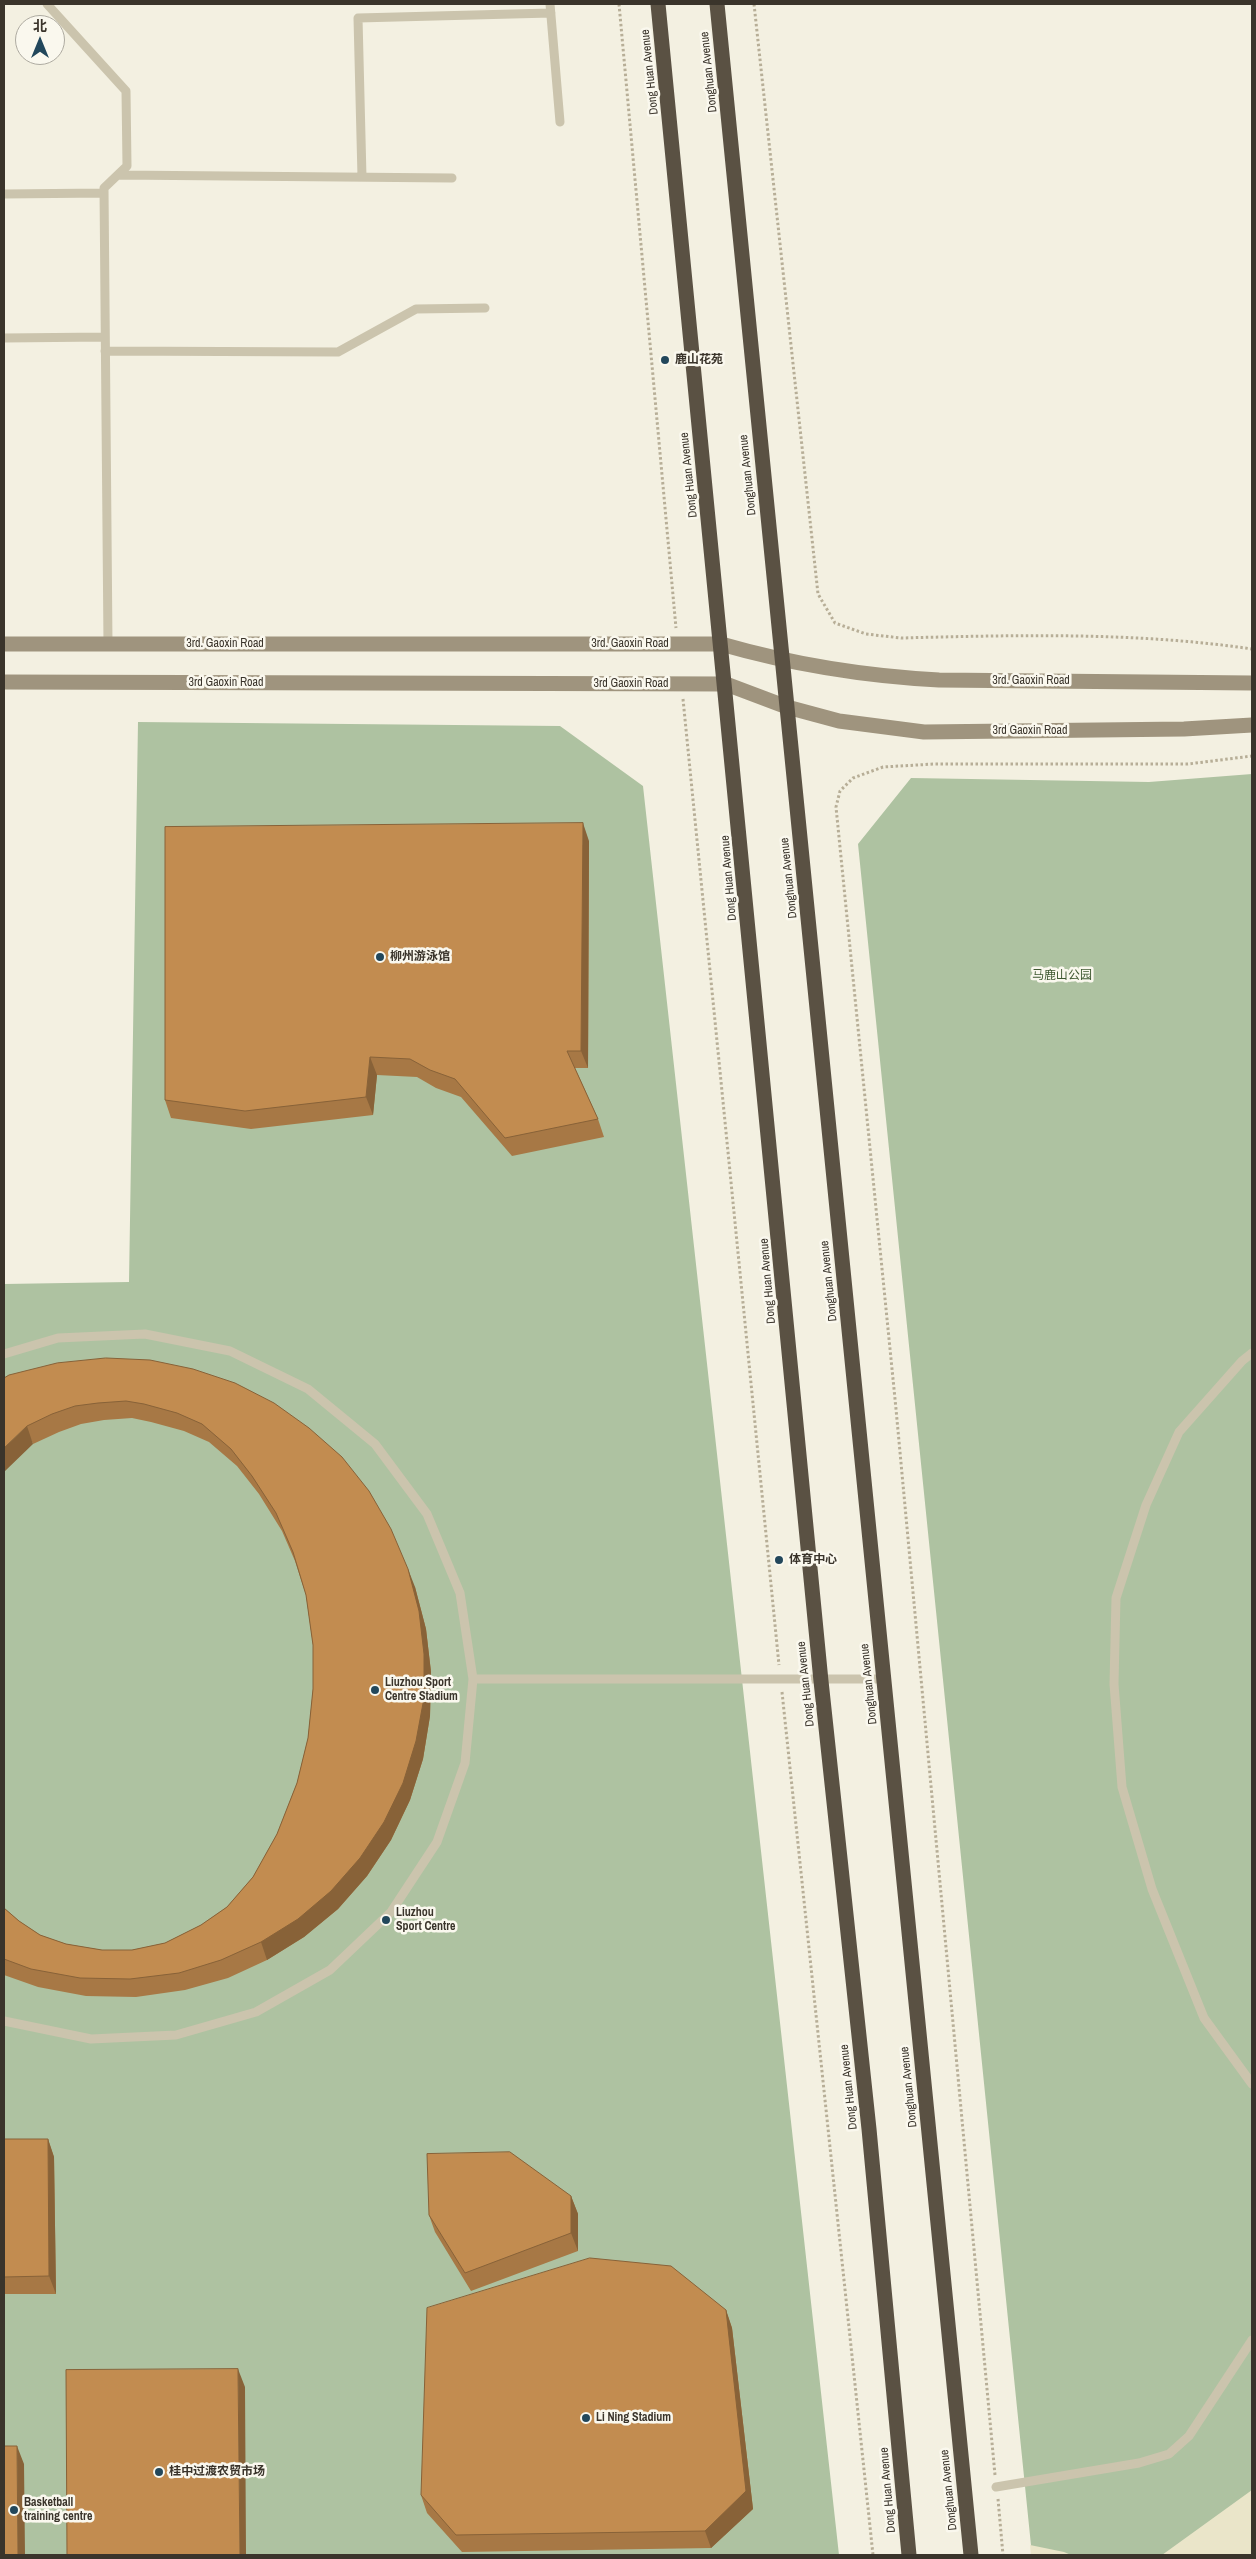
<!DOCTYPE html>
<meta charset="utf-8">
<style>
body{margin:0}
#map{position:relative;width:1256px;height:2559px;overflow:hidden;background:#f3f0e1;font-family:"Archivo Narrow","Noto Sans SC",sans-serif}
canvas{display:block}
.frame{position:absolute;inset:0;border:5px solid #3a342b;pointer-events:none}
.north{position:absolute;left:15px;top:15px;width:50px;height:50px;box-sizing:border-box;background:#faf8ee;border:1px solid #adaaa0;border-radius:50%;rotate:0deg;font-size:14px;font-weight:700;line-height:20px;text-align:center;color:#3a342b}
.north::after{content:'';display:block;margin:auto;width:18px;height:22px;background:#22475b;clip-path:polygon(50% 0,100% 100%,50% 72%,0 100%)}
</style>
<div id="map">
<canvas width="1256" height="2559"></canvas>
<div class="frame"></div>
<div class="north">北</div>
</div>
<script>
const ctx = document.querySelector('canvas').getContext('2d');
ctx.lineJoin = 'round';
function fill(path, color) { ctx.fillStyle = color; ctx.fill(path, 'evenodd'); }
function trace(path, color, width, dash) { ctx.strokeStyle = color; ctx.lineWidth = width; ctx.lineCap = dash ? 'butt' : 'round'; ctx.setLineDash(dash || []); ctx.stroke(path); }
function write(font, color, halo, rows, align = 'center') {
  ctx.font = font + ' "Archivo Narrow","Noto Sans SC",sans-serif'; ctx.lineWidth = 5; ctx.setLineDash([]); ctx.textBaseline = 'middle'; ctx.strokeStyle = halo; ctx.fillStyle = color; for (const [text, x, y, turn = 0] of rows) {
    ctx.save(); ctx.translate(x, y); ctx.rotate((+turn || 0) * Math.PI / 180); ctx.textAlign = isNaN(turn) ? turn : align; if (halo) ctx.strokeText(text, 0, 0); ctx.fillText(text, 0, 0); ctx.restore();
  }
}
fill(new Path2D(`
 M138 722 560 726 643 786 839 2555H4V1284L129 1282Z
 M1252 774V2555H1032L858 844 911 778 1149 782Z`), '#aec2a1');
fill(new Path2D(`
 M1252 2490V2555H1162Z
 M1030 2545 1064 2552 1071 2555H1031Z`), '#eae5c9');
trace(new Path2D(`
 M619 4 676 628
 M754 4 818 594 835 623 866 634 901 638C1018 635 1136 632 1252 649
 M683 699 779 1665
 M782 1692 873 2555
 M995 2475 896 1409 836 807 840 791 853 778 883 767 934 764H1188L1252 756
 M998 2499 1003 2555`), '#b7ae97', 3, [2.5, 2.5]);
trace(new Path2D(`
 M47 4 126 91 127 166 104 188 108 644
 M550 4 560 122
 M118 175 452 178
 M362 177 358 18 551 13
 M4 194 104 193
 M4 338 105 337
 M105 351 338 352 416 309 485 308
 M1252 1353 1242 1361 1179 1432 1146 1505 1116 1598 1114 1684 1122 1787 1152 1889 1204 2018 1252 2084
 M4 1354 58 1338 145 1334 230 1351 308 1389 375 1444 427 1514 460 1593 473 1679 465 1763 437 1842 391 1912 330 1970 256 2012 176 2035 91 2039 4 2021
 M473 1679H883
 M996 2487 1139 2463 1169 2454 1189 2436 1252 2340`), '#cbc4ad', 9);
trace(new Path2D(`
 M4 644H721C794 665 864 676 939 680L1252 683
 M4 682 726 684 787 707 839 721 924 732 1184 729 1252 725`), '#9f947e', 15);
trace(new Path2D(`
 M658 4 821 1681 869 2129 909 2555
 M717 4 971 2555`), '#5a5143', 15);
fill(new Path2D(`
 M589 841 588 1068H575L598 1119 604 1137 512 1156 461 1097 436 1088 417 1077 377 1075 373 1115 251 1129 171 1118 165 1100Z
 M150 1360 415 1587 426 1629 431 1672 430 1716 423 1759 410 1800 391 1840 367 1876 338 1909 304 1937 267 1960 228 1978 185 1990 136 1997 86 1996 38 1987 4 1975V1908L19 1921 40 1935 66 1944 102 1950H132L165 1943 201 1925 227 1907 253 1877 277 1834 297 1783 308 1738 313 1689V1645L306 1595 295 1561 282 1531 259 1494 237 1466 209 1442 184 1431 151 1422 132 1418 104 1420 81 1424 59 1432 33 1444 4 1378Z
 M4 2139H48L54 2157 56 2294H4Z
 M571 2196 578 2214V2251L471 2291 435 2232 429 2215Z
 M726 2310 732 2328 753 2509 711 2548 462 2552 427 2513 421 2495Z`), '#a77845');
fill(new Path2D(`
 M583 823 589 841 588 1068 581 1051Z
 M370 1057 377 1075 373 1115 366 1097Z
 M27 1426 33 1444 4 1472V1448Z
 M408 1569 415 1587 426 1629 431 1672 430 1716 423 1759 410 1800 391 1840 367 1876 338 1909 304 1937 267 1960 261 1942Z
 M48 2139 54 2157 56 2294 49 2276Z
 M571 2196 578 2214V2251L571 2233Z
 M726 2310 732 2328 753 2509 711 2548 705 2531Z
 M238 2369 245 2387 246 2555H240Z
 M17 2446 24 2464 25 2555H18Z`), '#886238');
const building = new Path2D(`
 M583 823 581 1051H567L598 1119 505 1138 455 1079 430 1070 410 1059 370 1057 366 1097 245 1111 165 1100V827Z
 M106 1358 150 1360 193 1369 235 1383 274 1403 309 1428 342 1457 369 1491 391 1529 408 1569 419 1611 424 1654V1698L416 1741 403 1783 384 1822 360 1858 331 1891 298 1919 261 1942 221 1960 179 1973 130 1979 80 1978 31 1969 4 1959V1908L19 1921 40 1935 66 1944 102 1950H132L165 1943 201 1925 227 1907 253 1877 277 1834 297 1783 308 1738 313 1689V1645L306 1595 293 1552 276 1513 252 1476 231 1449 202 1424 177 1413 144 1404 126 1401 98 1403 75 1406 52 1414 27 1426 4 1448V1378L9 1375 57 1363Z
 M4 2139H48L49 2276 4 2277Z
 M510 2152 571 2196V2233L465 2273 429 2215 427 2154Z
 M590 2258 671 2266 726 2310 746 2491 705 2531 456 2535 421 2495 427 2308Z
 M238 2369 240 2555H67L66 2370Z
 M4 2446H17L18 2555H4Z`);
fill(building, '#c28c50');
trace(building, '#886238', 1);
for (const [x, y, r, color] of [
 [665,360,5,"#22475b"],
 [380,957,5,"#22475b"],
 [779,1560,5,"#22475b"],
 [375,1690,5,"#22475b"],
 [386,1920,5,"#22475b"],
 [586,2418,5,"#22475b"],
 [159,2472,5,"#22475b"],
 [14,2510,5,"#22475b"]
]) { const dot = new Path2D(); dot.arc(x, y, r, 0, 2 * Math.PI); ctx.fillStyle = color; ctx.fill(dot); trace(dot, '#faf8ee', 2); }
write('12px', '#3a342b', '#faf8ee', [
 ["Dong Huan Avenue",650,72,-96],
 ["Donghuan Avenue",709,72,-96],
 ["Dong Huan Avenue",689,475,-96],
 ["Donghuan Avenue",748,475,-96],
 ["3rd. Gaoxin Road",225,644],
 ["3rd. Gaoxin Road",630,644],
 ["3rd. Gaoxin Road",1031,681],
 ["3rd Gaoxin Road",226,683],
 ["3rd Gaoxin Road",631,684],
 ["3rd Gaoxin Road",1030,731],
 ["Dong Huan Avenue",729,878,-95],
 ["Donghuan Avenue",789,878,-96],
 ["Dong Huan Avenue",768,1281,-95],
 ["Donghuan Avenue",829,1281,-96],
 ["Dong Huan Avenue",806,1684,-96],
 ["Donghuan Avenue",869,1684,-96],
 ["Dong Huan Avenue",849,2087,-96],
 ["Donghuan Avenue",909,2087,-96],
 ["Dong Huan Avenue",888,2490,-95],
 ["Donghuan Avenue",949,2490,-96]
]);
write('bold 12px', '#3a342b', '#faf8ee', [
 ["鹿山花苑",675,360],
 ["柳州游泳馆",390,957],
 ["体育中心",789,1560],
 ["Liuzhou Sport",385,1683],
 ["Centre Stadium",385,1697],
 ["Liuzhou",396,1913],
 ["Sport Centre",396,1927],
 ["Li Ning Stadium",596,2418],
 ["桂中过渡农贸市场",169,2472],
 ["Basketball",24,2503],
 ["training centre",24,2517]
], 'left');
write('12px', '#3e5830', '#faf8ee', [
 ["马鹿山公园",1062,976]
]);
</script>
